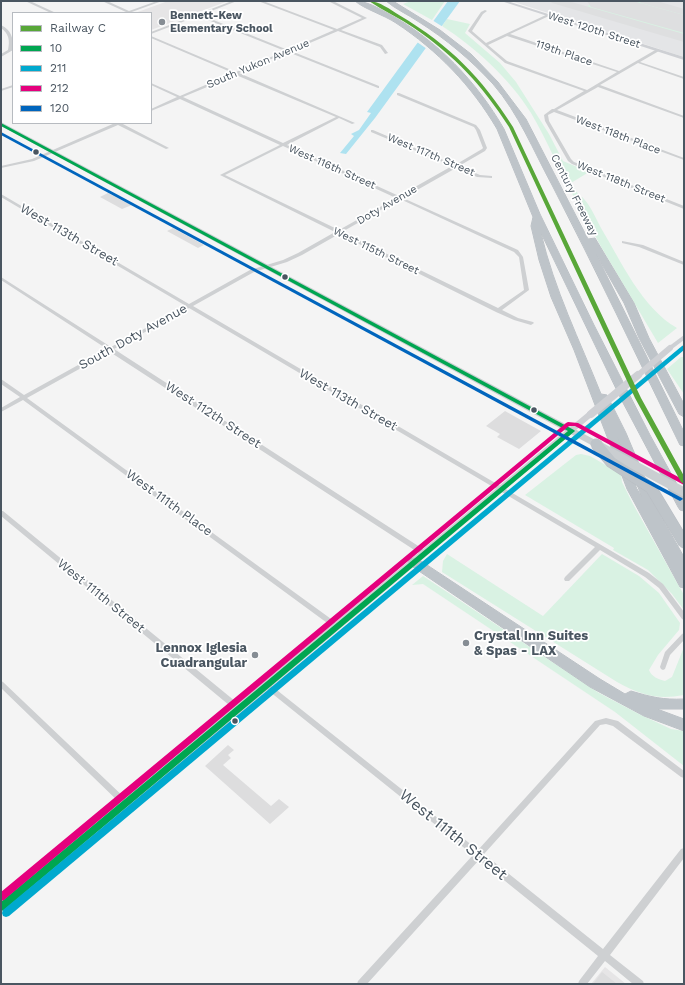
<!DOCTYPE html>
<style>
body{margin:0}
#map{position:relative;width:685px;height:985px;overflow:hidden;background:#f4f4f4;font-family:"Work Sans",sans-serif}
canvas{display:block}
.frame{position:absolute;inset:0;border:2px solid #4a5661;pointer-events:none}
.legend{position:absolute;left:12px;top:12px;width:140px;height:112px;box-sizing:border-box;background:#fff;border:1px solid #b7bbc0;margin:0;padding:5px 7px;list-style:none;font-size:12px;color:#4a5661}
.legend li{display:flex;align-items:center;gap:8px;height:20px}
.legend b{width:20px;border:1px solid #b7bbc0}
</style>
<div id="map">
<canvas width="685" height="985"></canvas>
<div class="frame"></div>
<ul class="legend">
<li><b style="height:5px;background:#58a738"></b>Railway C</li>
<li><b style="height:5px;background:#00a651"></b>10</li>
<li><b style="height:5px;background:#00a9ce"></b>211</li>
<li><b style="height:5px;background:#e5007d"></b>212</li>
<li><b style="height:5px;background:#0065bd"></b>120</li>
</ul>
</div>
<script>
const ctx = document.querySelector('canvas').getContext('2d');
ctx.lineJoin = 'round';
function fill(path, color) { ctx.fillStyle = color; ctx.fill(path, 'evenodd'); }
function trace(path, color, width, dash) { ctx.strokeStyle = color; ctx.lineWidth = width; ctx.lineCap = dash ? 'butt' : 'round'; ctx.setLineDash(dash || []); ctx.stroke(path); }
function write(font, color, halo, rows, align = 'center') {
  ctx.font = font + ' "Work Sans",sans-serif'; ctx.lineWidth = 3.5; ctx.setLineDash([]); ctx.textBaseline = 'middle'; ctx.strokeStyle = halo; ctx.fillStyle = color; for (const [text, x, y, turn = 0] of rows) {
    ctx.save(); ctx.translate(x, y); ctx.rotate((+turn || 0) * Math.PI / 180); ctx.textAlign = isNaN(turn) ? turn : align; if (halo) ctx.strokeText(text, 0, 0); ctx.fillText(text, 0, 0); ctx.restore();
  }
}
fill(new Path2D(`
 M168 1H228L151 30V13H135Z
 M605 967 626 984H591Z`), '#e6e5e6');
fill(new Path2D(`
 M511 1H684V57Z`), '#e4e5e7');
fill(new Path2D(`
 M411 1H445L432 20 403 4Z
 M620 1H639L684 13V19Z
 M590 4H595L684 30V35L587 7Z
 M447 19 470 24 465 33 500 63 516 82 549 134 563 161 589 172 571 183 580 197H574C559 170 547 140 531 113 509 78 476 48 442 26Z
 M582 197C590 204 596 219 601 228 622 263 642 308 677 328L658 343 600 245 576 199Z
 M681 357H684V394L667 369Z
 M581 454 590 456 621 474 622 482 633 504 684 595V610L672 594 648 570 613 550 614 548 609 545 525 495 576 455Z
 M447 554 543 616 602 554 639 576 659 593 680 623 679 630 658 655 649 670C652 677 658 679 665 681L672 677 684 647V695C657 700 641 695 617 682L442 572 443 561Z
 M423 576 599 693 639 714 671 729 684 731V766L615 712 423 584 412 585Z`), '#d9f2e3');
fill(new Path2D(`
 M448 1H460L375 118 346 154 340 153 354 136 351 134 359 130 371 113 367 112Z`), '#aee2f0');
fill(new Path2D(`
 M432 20 443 27 427 49 417 42Z`), '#f4f4f4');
fill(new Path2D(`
 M550 1H568L684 34V42L552 3Z
 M639 1H657L684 9V15L641 3Z`), '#dedfe0');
fill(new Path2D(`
 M587 1H633L684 15V33L591 7Z`), '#dedfe0');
fill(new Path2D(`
 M108 193 125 202 132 205 122 209 100 197Z
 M173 228 182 233 204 245 198 248 167 231Z
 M505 411 521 420 541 431 519 449 497 437 500 434 486 426Z
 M228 745 234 750 228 755 231 758 223 765 271 806 279 799 289 807 270 824 205 766Z
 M602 972 617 984H593Z`), '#ddddde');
const motorway = new Path2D(`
 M355 1C367 1 378 8 389 14 437 40 477 82 504 129L540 214 594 325 650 435 684 497V511L680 510 678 507 621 399 541 233C554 289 580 341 601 394L607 395 626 433 661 516 684 557V571H683L684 573V588L680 587 627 489 574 350 551 297 539 260 531 226 533 217 497 129C472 86 437 50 396 23 384 15 364 9 355 1ZM617 436 642 497 637 489Z
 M386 1H393L440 30 471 54 498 82 526 119 588 239 595 238 634 303 649 338 684 404V417L679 414 639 338 624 303 596 254 684 432V446L680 445 679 443C637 357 596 270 552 185 533 150 519 114 493 84 471 60 446 39 419 22 409 15 395 9 386 1Z
 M414 558 418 559 600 679 625 694 631 691C651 697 663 700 684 699V709H657L684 719V731L644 716 590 687 410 565 408 562 410 559Z`);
trace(motorway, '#b9bec3', 1);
fill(new Path2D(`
 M25 1H30L56 13H51Z
 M102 1H107L129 11 157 1H162L129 13H124L126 12Z
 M232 1H237L201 15 288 50 334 30 258 1H263L337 29 362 18 328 1H333L367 18 341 30 382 45 388 53 385 54 380 47 338 31 291 51 379 86V88H378L288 52 239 73 355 123 352 124 339 118 287 145 399 196 452 166 371 132V130H373L455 165 482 149 483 148 476 130 474 127 397 95V93H399L476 125 480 130 487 148 485 151 459 166 480 175 492 176V178L477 177 456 168 403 198 518 250 523 257 529 290 502 310 518 318 533 322 534 323 531 325 514 320 496 312 339 234 302 255 287 262 254 272 193 306 649 573 663 584 684 612V620L682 619 659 588 645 577 600 550 569 581H565L564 579 565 577 595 547 189 308 114 349 426 551 427 553 426 555H422L110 352 27 398 338 624 339 626 338 628 336 629 334 628 23 400 1 412V408L20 397 1 384V379L24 395 107 349 1 280V277L111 347 186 306 1 197V194L189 304 250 270 283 260 298 253 335 232 220 175 280 145 180 99 151 111V109L177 97 151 85V83L180 96 233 73 151 38V36L236 72 285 51 198 16 151 34V32ZM236 75 336 117 283 143 183 97ZM283 146 396 198 339 230 225 175ZM400 199 514 252 519 257 524 290 498 308 342 232Z
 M485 10 487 11 483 14 472 31 486 43 548 14H549V16L510 34 619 71 657 49H659V51L640 62 684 77V79L638 63 600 85 684 116V118L598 87 557 110 684 158V160L554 112 548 115 549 121 571 159 574 162 684 206V209L572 164 568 161 545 121 544 115 552 109H554L584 91 505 63 468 31 481 12ZM507 36 617 72 587 90 507 61 488 45Z
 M1 25C11 30 14 38 12 48H13V50L1 57V54L8 50C10 40 9 34 1 28Z
 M13 85V87L1 91V89Z
 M115 123H121L169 148 166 149 118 125 34 161 1 168V166L32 159Z
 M622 241 643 245 684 262V265L639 247 622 243Z
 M1 511H3L241 706 242 708 241 710 238 711 235 710 1 516Z
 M684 633V640L670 655 665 669 663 670 661 669 660 667 665 652 682 634Z
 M1 681 3 682 128 801 129 803 128 805 125 806 122 805 1 688Z
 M266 682 268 683 478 850 595 721 606 718 618 721 684 771V778L681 777 613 726 606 724 600 725 484 854 603 949 681 849 684 848V858L610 955 643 981 644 984H633L605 961 587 984H578L579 981 598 956 479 860 367 984H357L358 981 473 855 264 687 262 685 264 683Z`), '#ced0d2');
fill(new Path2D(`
 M501 1H507L684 57V60Z
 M684 335V340L672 349H668L667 348 668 347Z
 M588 412H594L595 414 5 911 1 912V900Z`), '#ced0d4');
fill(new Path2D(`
 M1 122 599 442 600 444 596 447 593 446 1 126Z`), '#caced1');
fill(motorway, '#bec4c9');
const motorwayBridge = new Path2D(`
 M596 444 611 462 651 488 684 543`);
trace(motorwayBridge, '#b9bec3', 12, []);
trace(new Path2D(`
 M637 376 670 348`), '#ced0d4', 6);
trace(new Path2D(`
 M591 414 638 375`), '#ced0d4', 8);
trace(new Path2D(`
 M599 446 684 492`), '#caced1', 9);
trace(motorwayBridge, '#bec4c9', 11);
fill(new Path2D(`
 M1 123 574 430 575 431 4 910 1 911V902L568 431 1 126Z`), '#00a651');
fill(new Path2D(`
 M684 345V350L9 916 6 917 3 916 2 913 3 910 682 346Z`), '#00a9ce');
fill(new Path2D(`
 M568 422 578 423 684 480V485L575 426H569L4 900 1 901V892L566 423Z`), '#e5007d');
fill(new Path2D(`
 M1 132 682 498 683 499 680 501 678 500 1 135Z`), '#0065bd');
fill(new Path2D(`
 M369 1C379 1 391 10 399 15 451 46 481 77 513 127L641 398 684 476V484L681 482 635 398 509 127C482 85 455 56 414 28 400 18 383 11 369 1Z`), '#58a738');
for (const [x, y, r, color] of [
 [162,22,4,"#868d94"],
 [36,152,3.5,"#4a5661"],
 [285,277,3.5,"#4a5661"],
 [534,410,3.5,"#4a5661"],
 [466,643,4,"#868d94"],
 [255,655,4,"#868d94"],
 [235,721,3.5,"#4a5661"]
]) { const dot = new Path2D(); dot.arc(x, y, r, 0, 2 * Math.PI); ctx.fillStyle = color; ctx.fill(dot); trace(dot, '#fff', 1.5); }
write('bold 11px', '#4a5661', '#fff', [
 ["Bennett-Kew",170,16],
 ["Elementary School",170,29]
], 'left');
write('11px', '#4a5661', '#fff', [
 ["West 120th Street",594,30,18],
 ["119th Place",564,53,19],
 ["South Yukon Avenue",258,64,-23],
 ["West 118th Place",618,135,21],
 ["West 117th Street",431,155,23],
 ["West 116th Street",332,167,24],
 ["West 118th Street",621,182,22],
 ["Century Freeway",574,195,63],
 ["Doty Avenue",387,205,-30],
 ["West 115th Street",376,251,26]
]);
write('13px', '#4a5661', '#fff', [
 ["West 113th Street",69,235,30],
 ["South Doty Avenue",133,337,-29],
 ["West 113th Street",348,400,30],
 ["West 112th Street",213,415,33],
 ["West 111th Place",169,503,36],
 ["West 111th Street",101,596,39]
]);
write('bold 13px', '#4a5661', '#fff', [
 ["Crystal Inn Suites",474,636],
 ["& Spas - LAX",474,651],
 ["Lennox Iglesia",247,648,"right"],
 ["Cuadrangular",247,663,"right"]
], 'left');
write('16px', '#4a5661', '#fff', [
 ["West 111th Street",453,835,39]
]);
</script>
